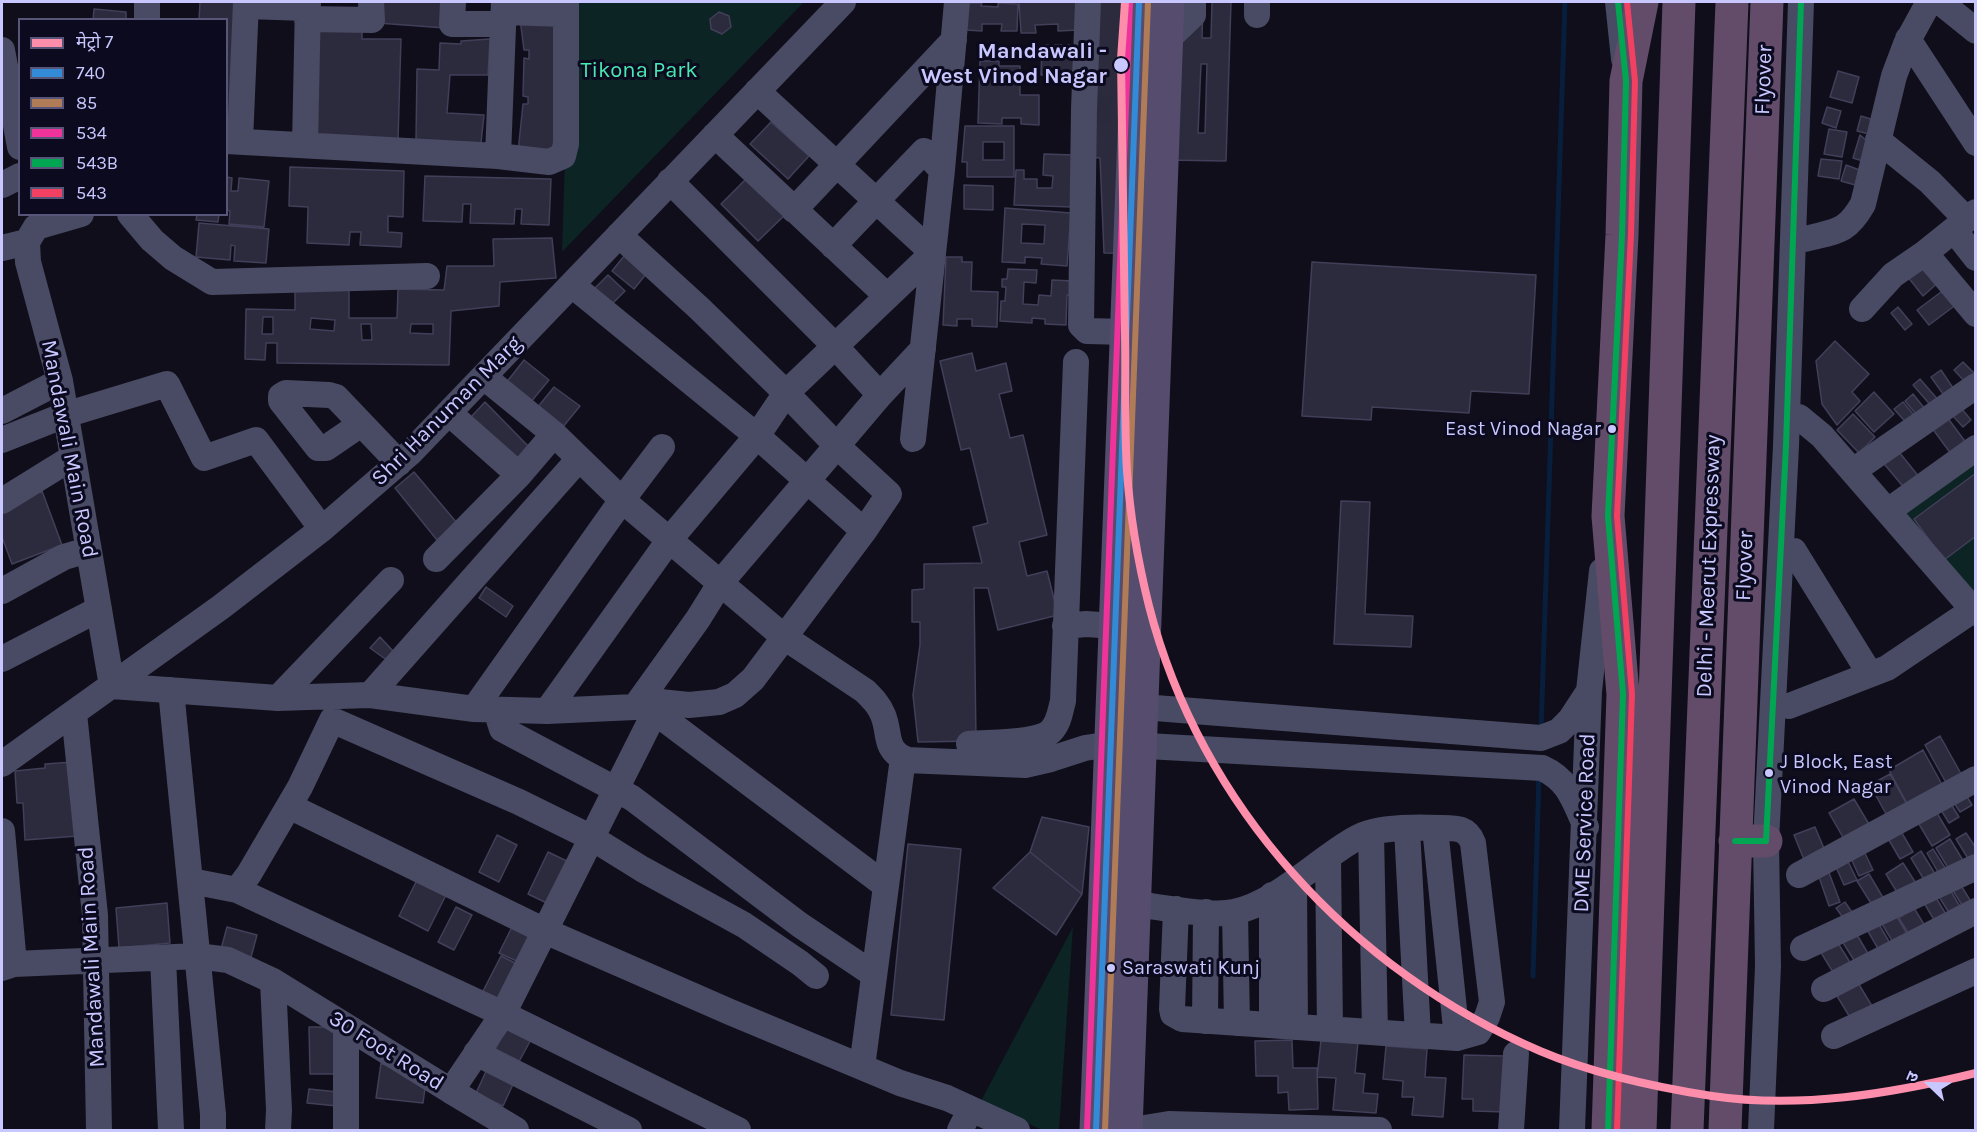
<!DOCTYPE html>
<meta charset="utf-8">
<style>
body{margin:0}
#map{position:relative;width:1977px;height:1132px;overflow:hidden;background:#0f0e1a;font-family:Karla,"Noto Sans Devanagari",sans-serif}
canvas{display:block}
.frame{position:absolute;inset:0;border:3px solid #c8c7ff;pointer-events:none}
.legend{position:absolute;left:18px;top:18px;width:210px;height:198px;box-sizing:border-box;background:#0b0a1e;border:2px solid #575678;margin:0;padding:8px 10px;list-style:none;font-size:18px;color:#c8c7ff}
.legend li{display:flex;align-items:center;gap:12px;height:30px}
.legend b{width:30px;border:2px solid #575678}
.north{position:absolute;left:1899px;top:1054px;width:60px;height:60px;-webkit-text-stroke:4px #0b0a1e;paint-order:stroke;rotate:293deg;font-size:16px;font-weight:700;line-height:24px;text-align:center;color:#c8c7ff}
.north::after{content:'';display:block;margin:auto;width:21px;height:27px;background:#c8c7ff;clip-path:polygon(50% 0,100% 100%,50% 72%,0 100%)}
</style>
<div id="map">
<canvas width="1977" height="1132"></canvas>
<div class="frame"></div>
<ul class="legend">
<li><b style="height:8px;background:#fc8eac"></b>मेट्रो 7</li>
<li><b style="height:8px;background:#338bd7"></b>740</li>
<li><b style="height:8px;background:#b07c57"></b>85</li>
<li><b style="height:8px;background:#ef339a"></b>534</li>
<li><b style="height:8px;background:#00a651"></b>543B</li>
<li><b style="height:8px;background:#f24062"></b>543</li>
</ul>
<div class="north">उ</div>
</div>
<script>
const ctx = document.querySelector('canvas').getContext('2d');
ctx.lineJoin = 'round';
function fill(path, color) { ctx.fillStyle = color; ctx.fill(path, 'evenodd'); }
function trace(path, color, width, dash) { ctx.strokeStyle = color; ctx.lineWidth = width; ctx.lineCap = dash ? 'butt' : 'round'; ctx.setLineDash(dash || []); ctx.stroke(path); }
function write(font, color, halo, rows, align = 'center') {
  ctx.font = font + ' Karla,sans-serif'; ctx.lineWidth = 6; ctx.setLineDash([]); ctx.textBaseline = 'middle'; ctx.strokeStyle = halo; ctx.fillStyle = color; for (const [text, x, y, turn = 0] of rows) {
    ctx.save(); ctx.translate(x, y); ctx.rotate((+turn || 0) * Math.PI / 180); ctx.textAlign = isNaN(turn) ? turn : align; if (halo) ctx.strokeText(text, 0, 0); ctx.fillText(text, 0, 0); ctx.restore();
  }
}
fill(new Path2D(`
 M570 2H804L562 252Z
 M1975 461V602L1904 515Z
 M1073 927 1059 1130H1042L981 1101Z`), '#0c2424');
trace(new Path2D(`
 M1541 731 1565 2
 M1533 976 1539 774`), '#071f3d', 5);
const building = new Path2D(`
 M200 2H236L230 128H226V20H199Z
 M380 2H447L445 28 378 23Z
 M1019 2H1077L1079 30 1058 31V24L1035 25 1036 33H1021Z
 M1095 2H1203L1202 38H1211L1212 2H1231L1226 161 1164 160 1153 254 1104 253 1100 158 1089 157ZM1201 64H1207L1205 133H1198Z
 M966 3H982L981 6 998 7V3L1018 4 1017 31H1001L1002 24H982V31L965 30Z
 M94 9 126 12V20H93Z
 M719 12 729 16 731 27 722 34 711 29 710 19Z
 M520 19 556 22 554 153 518 152 523 104H528V97L523 96 524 58 529 59V50H524Z
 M314 29 362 30V39H401L398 140 311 138Z
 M490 39 488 75H450L447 113 484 115 481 143 416 140 417 69 439 70 440 43 461 44V41Z
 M1042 45H1074L1073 75H1041Z
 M980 61H999V66H1020V95H1039V125L1021 124V118H1002V124L978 123Z
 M1838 71 1859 77 1852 103 1830 97Z
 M1827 107 1841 111 1836 128 1822 123Z
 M1861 116 1877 121 1873 135 1857 131Z
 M771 122 809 156 788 179 750 144Z
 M965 126H1014V177H967V162H962ZM983 142H1004V160H983Z
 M1829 129 1847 132 1842 157 1824 154Z
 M1860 135 1872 145 1869 163 1853 158Z
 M1044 154 1074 155 1072 207 1014 205 1016 170H1024V179H1037V188H1052L1053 176 1043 175Z
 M1821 159 1842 161 1839 179 1818 176Z
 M1846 165 1865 172 1862 187 1841 181Z
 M290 167 404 171 403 217 388 216V232L402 233 401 247 360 245 361 232H350L349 245 307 243 308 207 289 206Z
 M751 174 788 212 758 241 721 204Z
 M425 176 551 179 549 225 521 224 522 209H515L514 224 470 223 471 204H463L462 222 423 221Z
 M226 177 232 178 231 191H238L239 178 269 181 264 227 229 224 230 211 226 210Z
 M964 185 993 186V210L964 209Z
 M1005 208 1071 213 1067 266 1041 264 1042 258 1025 257V263L1002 262ZM1022 224 1045 225 1044 244 1021 243Z
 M197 214H219L218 222 196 220Z
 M199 223 269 229 266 263 234 261 235 246 231 245 230 260 196 257Z
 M552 238 556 278 500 282 499 306 451 311 449 365 277 363V343H266L265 360 245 359 246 309 295 310V287L349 288V318H397L398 289 444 290 447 266H494L493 239ZM263 317H273V334H262ZM311 318 335 320 334 331 310 329ZM361 324H371L372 340H362ZM411 324H433V334L410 333Z
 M629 250 651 268 634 289 612 271Z
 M946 257H962V262H972L971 291 998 292 997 327 972 326V319H957V326L943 325Z
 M1312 262 1536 275 1529 394 1471 391 1469 413 1372 407 1371 420 1302 416Z
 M1924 262 1940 281 1923 296 1907 276Z
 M1008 269 1037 270 1036 283 1024 282 1023 304 1038 305 1039 295 1051 296 1052 280 1074 281 1073 295H1067L1066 325 1045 324V319L1032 318V323L1000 321 1001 301H1005L1006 287H1002V279H1007Z
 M608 275 625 291 612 304 595 288Z
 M1945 289 1957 304 1929 325 1917 310Z
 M1898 307 1912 324 1905 330 1891 313Z
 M1835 341 1869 374 1852 392 1860 401 1837 425 1822 404 1816 361Z
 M972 353 976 371 1006 363 1012 391 999 394 1010 438 1023 435 1047 535 1019 542 1027 576 1047 571 1058 615 998 630 988 588H974L976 741 918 742 913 695 920 645V622H912V590L924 589V564L982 563 973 527 988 523 970 448 961 450 940 361Z
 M524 360 549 380 530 403 506 383Z
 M1963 362 1976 375 1969 386 1954 370Z
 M1941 370 1957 394 1948 401 1931 377Z
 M1920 379 1940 402 1933 408 1913 385Z
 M554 387 580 406 562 428 537 408Z
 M1874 392 1894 414 1874 432 1855 411Z
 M1913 394 1929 414 1921 420 1905 401Z
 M485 402 531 449 515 464 470 418Z
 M1903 402 1918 420 1910 427 1894 409Z
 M1961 408 1971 420 1963 427 1952 415Z
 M1853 414 1875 437 1859 453 1837 430Z
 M1947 417 1967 444 1954 458 1932 428Z
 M1895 447 1920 478 1906 490 1880 459Z
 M414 472 457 523 437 540 395 488Z
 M1976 473V536L1944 560 1914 519Z
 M42 491 62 545 12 564 2 537V506Z
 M1341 501 1370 502 1365 614 1413 616 1411 647 1334 644Z
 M486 587 513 606 506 617 479 598Z
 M380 637 393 651 388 661 370 648Z
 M1940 736 1964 779 1949 788 1925 745Z
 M1923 750 1945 790 1910 809 1889 770Z
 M73 762 78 836 25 840 23 803H17L15 771 45 768V764Z
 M1890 774 1910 810 1890 821 1870 785Z
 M1963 790 1972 805 1960 812 1951 798Z
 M1854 799 1873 831 1848 846 1829 813Z
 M1948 799 1959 817 1949 823 1938 805Z
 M1934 808 1950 835 1932 846 1916 819Z
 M1042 817 1089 827 1082 894 1030 852Z
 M1815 827 1828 858 1807 867 1794 835Z
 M1899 828 1913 852 1900 859 1886 835Z
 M1966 833 1976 848V863L1972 865 1956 839Z
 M497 835 517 845 499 882 479 872Z
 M1950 839 1967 867 1953 876 1936 848Z
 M908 844 961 849 944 1020 891 1015Z
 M1862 847 1873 870 1859 876 1849 854Z
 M1933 849 1949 874 1942 879 1927 853Z
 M1921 851 1940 882 1929 888 1911 858Z
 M548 852 573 864 553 906 528 894Z
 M1030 852 1082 894 1056 935 993 888Z
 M1844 853 1857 880 1844 885 1832 858Z
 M1903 863 1919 888 1901 899 1886 874Z
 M1828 870 1840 902 1829 906 1818 874Z
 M1869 874 1885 901 1874 908 1857 881Z
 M417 880 446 895 428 931 399 916Z
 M1960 884 1975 908 1967 913 1952 889Z
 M1949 888 1965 915 1954 921 1938 895Z
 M1935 896 1950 921 1939 928 1924 903Z
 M1845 902 1858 921 1847 923 1836 908Z
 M167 903 170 943 119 948 116 908Z
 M456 907 472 915 454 950 438 942Z
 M1914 908 1928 931 1913 941 1899 918Z
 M1896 915 1910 939 1896 947 1882 924Z
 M516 919 539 930 523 964 499 953Z
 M1877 921 1891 945 1880 952 1866 928Z
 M227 927 257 935 251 957 221 949Z
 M1856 933 1870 957 1857 965 1842 941Z
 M1836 940 1853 967 1836 977 1820 951Z
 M501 956 517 964 496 1007 479 999Z
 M1855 978 1875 1011 1854 1024 1834 991Z
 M508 1024 533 1036 516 1067 492 1056Z
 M309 1027H336V1074H310Z
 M1292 1040 1293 1068H1317L1318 1109 1289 1110 1288 1092 1278 1093V1076H1256L1255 1041Z
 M1321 1040 1358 1042 1355 1073 1365 1074 1363 1093 1378 1094 1376 1113 1333 1110 1336 1078 1317 1077Z
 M1386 1046 1427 1049 1425 1077 1446 1078 1443 1117 1412 1115 1414 1097H1402L1403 1081 1383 1079Z
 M1464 1055 1506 1056 1505 1112 1473 1111V1099H1462Z
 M381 1063 426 1081 423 1103 376 1098Z
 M488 1067 515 1080 503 1106 476 1093Z
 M309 1089 338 1092 337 1106 307 1103Z`);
fill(building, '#2c2b3d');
trace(building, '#413f59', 1.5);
trace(new Path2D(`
 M1084 109 1135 112`), '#2b2a3c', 26, [26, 13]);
trace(new Path2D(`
 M453 2 452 24H503
 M1088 2 1084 109 1081 325 1087 331 1127 332
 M1618 2 1624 59
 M1940 2 1976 31
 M246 6 307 8
 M504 12 566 14
 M1257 15V2
 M307 19 372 20 371 2
 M147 20V2
 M1908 39 1976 143
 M1166 41 1193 15V2
 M2 50 20 147
 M715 135 887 296
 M1878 140 1930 182 1966 219
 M226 141 498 156 549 162 563 156 566 144V2
 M240 141 246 2
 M305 145 308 2
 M498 156 504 2
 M670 181 835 346 880 395
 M2 185 20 176
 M794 210 954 40
 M81 214 36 227 27 242 28 262 60 381 112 686 278 698 370 695 474 709 547 711 635 707 660 702 689 705 719 702 735 695 753 679 864 531 889 494 837 446 786 393 700 309 619 235
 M130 214 152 240 173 258 212 282 427 276
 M1954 230 1976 258
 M1805 239C1835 231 1846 234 1863 204L1894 76 1906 44 1929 2
 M833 246 924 151 942 170
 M2 248 27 242
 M1925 253 1976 314
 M572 285 757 436 864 531
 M1862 309 1893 275 1925 253 1976 212
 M484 377 554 434 622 500 784 637 865 691C873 699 879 705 883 715 891 735 883 748 906 760L1025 765 1051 759 1085 748 1111 744 1542 768C1569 780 1574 801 1586 827
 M2 411 60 381
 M449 413 519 475
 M1799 417 1822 436 1976 613
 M361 424 326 448H318L281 401V396L286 393 329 395 336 397 399 463
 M913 439 942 170 957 2
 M2 440 65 415 167 384 204 458 256 440 322 529
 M1853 471 1976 386
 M2 501 73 457
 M1888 511 1976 448
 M1794 551 1870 674
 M436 559 519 475 554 434
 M2 591 64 557 88 550
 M1065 626 1086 624 1115 626
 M2 659 99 609
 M171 690 213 1114V1130
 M370 695 578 460
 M278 698 391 580
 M1789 706 1887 668 1973 610
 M635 707 698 619 721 582 880 395 923 349
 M474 709 622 500 662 447
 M1124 709 1142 707 1541 738 1559 731 1570 720 1589 691
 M496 710 502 729 632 798 800 925 873 974
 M547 711 670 539 757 436 786 393 933 253 757 91
 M655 712 885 885
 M74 713 95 915 99 1130
 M969 744C988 742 1038 744 1051 731 1059 723 1060 712 1063 701L1076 362
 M2 764 221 607 322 529 410 453 843 2
 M289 806 545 931 730 1012 900 1083 947 1098 1017 1130
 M1435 828 1457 1038
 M1407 829 1418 1035
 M2 831 14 964
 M1371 833 1375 1032
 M1328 857 1330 1029
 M1799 875 1976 779
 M191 881 237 890 503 1014 738 1130
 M1294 882 1295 1027
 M237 890 249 874 300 787 332 720 519 802 592 838 642 869 744 925 800 963 816 976
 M1135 904C1161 907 1210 917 1234 912 1269 905 1303 874 1332 854 1342 847 1351 840 1363 835 1383 827 1418 827 1440 828 1455 828 1467 827 1473 843L1492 1002 1487 1017 1478 1032 1457 1038 1182 1019 1173 1014 1172 1009 1176 909
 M1235 912 1237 1023
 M1803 948 1976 867
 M163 958 171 1130
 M2 968 14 964 198 956 228 960 273 981 451 1091 503 1014 660 702
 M273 981 279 1110 278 1130
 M1824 989 1976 911
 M1205 1021 1206 912
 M1272 1025V895
 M346 1027V1130
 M1834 1036 1976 971
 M476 1053 629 1130
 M862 1067 903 758
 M451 1091 516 1130
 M960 1130 971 1109
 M1132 1130 1169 1124 1379 1130
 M1511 1130 1516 1054
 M1572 1130 1589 691 1602 571
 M1761 1130 1768 966 1766 841 1786 446 1801 2`), '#494a63', 26);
trace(new Path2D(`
 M1096 1130 1139 2
 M1126 1130 1168 2`), '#564c6e', 33);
trace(new Path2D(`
 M1735 841H1766
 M1608 1130 1623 694 1608 516 1622 235 1626 81 1642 2
 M1640 1130 1679 2
 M1687 1130 1732 2
 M1725 1130 1767 2`), '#624c69', 33);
trace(new Path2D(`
 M1096 1130 1139 2`), '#338bd7', 6);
trace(new Path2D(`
 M1105 1130 1148 2`), '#b07c57', 6);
trace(new Path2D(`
 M1087 1130 1130 2`), '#ef339a', 6);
trace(new Path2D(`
 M1735 841H1766L1786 446 1801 2
 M1608 1130 1623 694 1608 516 1622 235 1626 81 1618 2`), '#00a651', 6);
trace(new Path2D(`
 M1617 1130 1632 694 1617 516 1631 235 1635 81 1627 2`), '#f24062', 6);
trace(new Path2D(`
 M1125 2 1121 59C1122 150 1124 242 1125 333 1126 379 1124 425 1127 471 1130 516 1138 562 1149 606 1200 806 1352 971 1540 1051 1594 1074 1654 1087 1712 1096 1799 1109 1890 1094 1976 1073`), '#fc8eac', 8);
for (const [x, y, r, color] of [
 [1121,65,8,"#c8c7ff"],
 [1612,429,5,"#c8c7ff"],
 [1769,773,5,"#c8c7ff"],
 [1111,968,5,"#c8c7ff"]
]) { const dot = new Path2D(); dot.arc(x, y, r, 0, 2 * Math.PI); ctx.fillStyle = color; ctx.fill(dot); trace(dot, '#0b0a1e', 2); }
write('20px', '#c8c7ff', '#0b0a1e', [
 ["East Vinod Nagar",1601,429,"right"],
 ["J Block, East",1780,762],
 ["Vinod Nagar",1780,787],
 ["Saraswati Kunj",1122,968]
], 'left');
write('bold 22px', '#c8c7ff', '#0b0a1e', [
 ["Mandawali -",1107,52],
 ["West Vinod Nagar",1107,77]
], 'right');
write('22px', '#48eab3', '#0b0a1e', [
 ["Tikona Park",639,71]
]);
write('22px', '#c8c7ff', '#0b0a1e', [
 ["Flyover",1764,80,-88],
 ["Shri Hanuman Marg",447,411,-45],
 ["Mandawali Main Road",69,449,79],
 ["Delhi - Meerut Expressway",1709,566,-88],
 ["Flyover",1745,566,-88],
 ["DME Service Road",1585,823,-88],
 ["Mandawali Main Road",92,957,-93],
 ["30 Foot Road",386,1051,32]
]);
</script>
